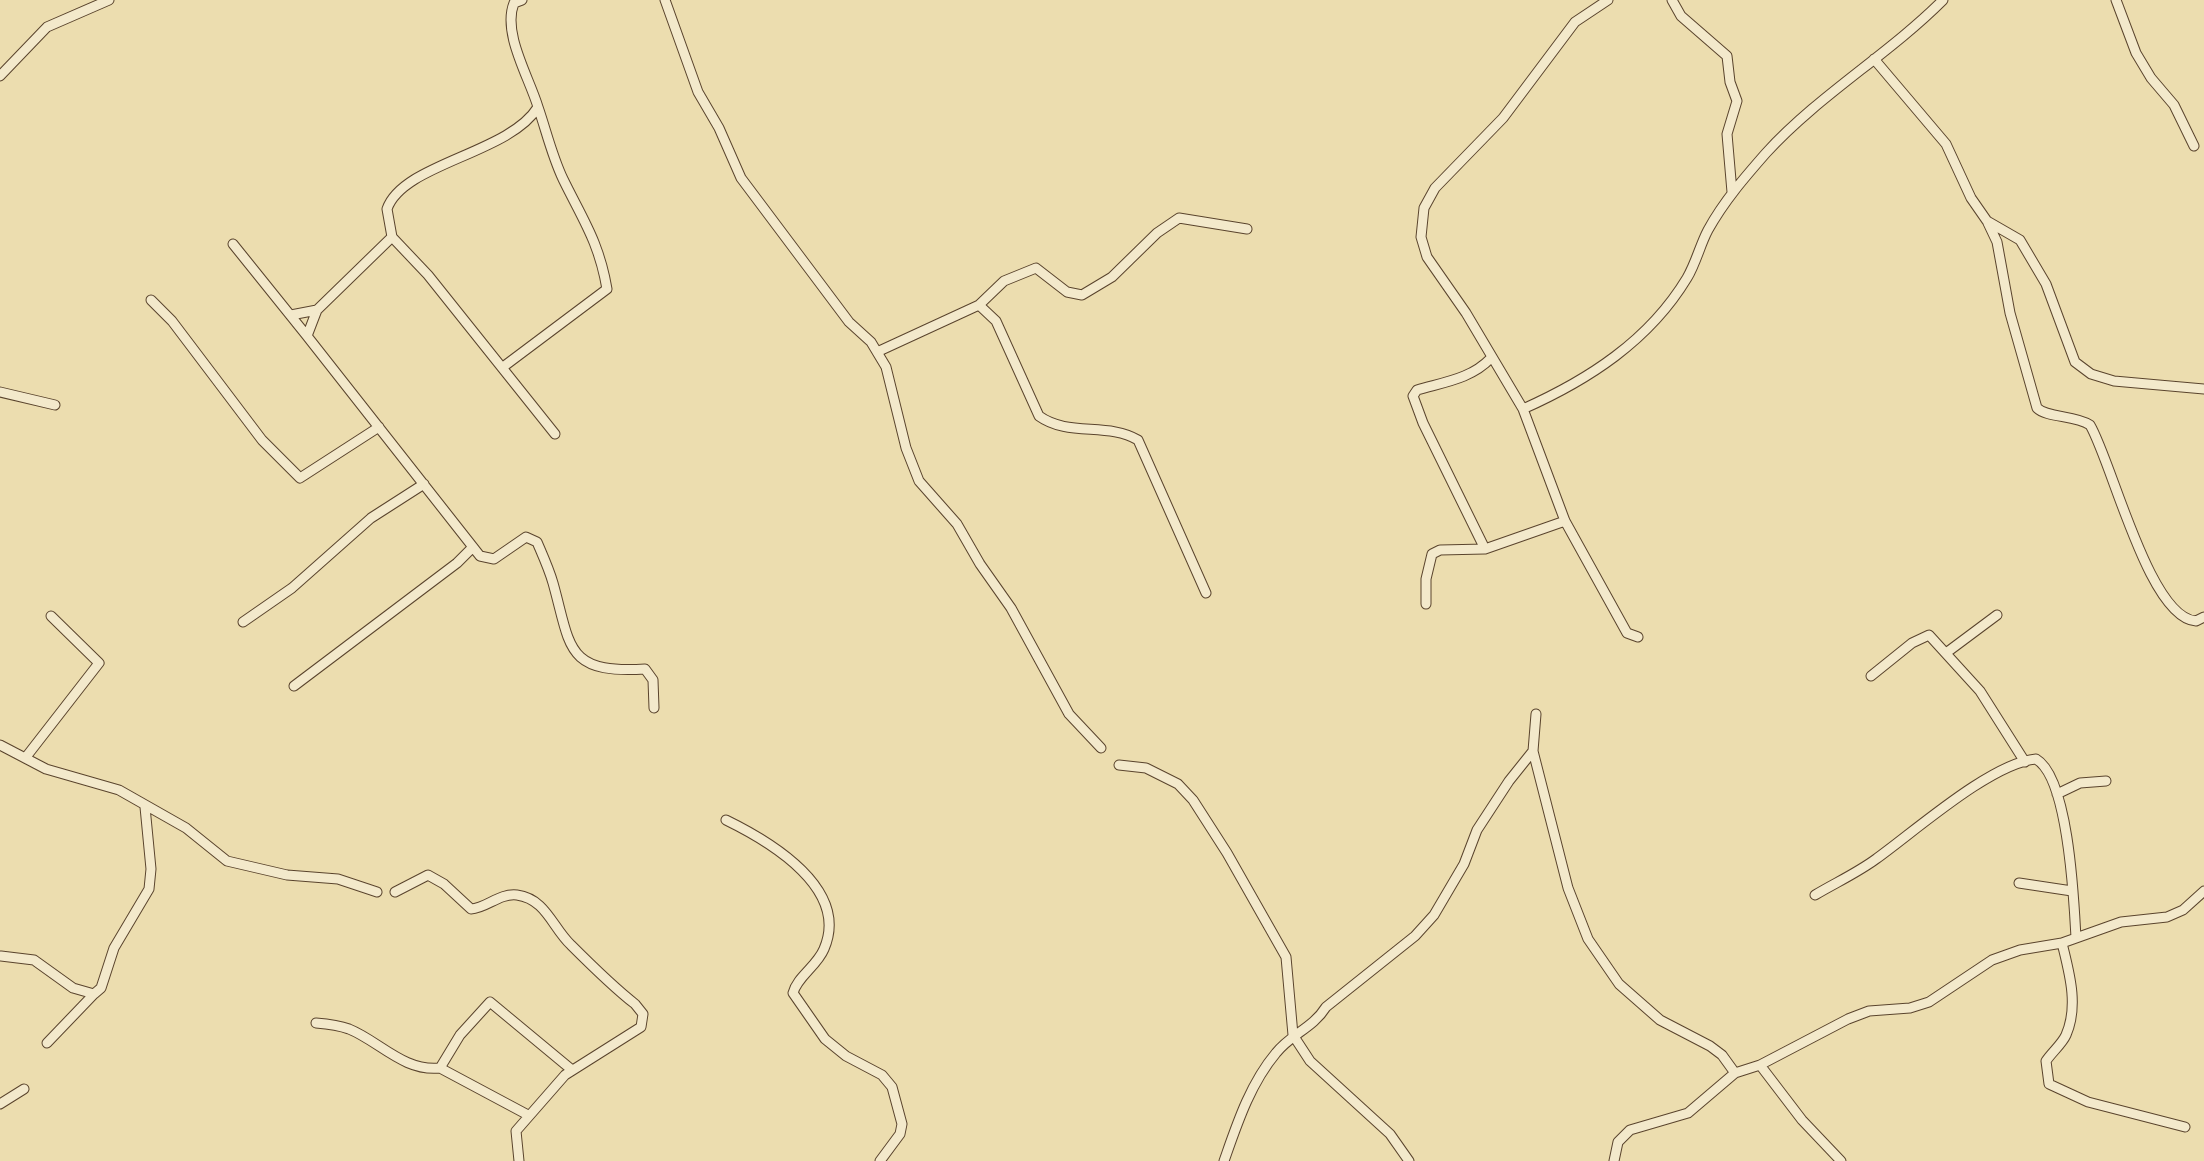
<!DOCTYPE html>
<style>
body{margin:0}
canvas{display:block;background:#ecddaf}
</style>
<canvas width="2204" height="1161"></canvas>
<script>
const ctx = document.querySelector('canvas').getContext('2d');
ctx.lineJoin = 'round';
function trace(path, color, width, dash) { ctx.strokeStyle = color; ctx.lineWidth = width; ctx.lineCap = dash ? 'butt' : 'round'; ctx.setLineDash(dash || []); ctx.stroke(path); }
const minor = new Path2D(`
 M522 0 514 3C502 33 529 77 538 107 509 154 403 163 387 209L392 237 428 275 555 434
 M665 0 698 92 719 128 741 178 849 322 871 342 886 367 906 448 919 481 957 524 980 564 1011 608 1069 714 1101 748
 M1608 0 1575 22 1503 118 1435 188 1424 208 1421 237 1427 257 1466 313 1523 409 1565 521 1627 633 1638 637
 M1672 0 1681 16 1727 56 1730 82 1737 101 1727 134 1732 192
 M2116 0 2136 53 2151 78 2174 105 2194 146
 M1874 59 1946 144 1971 198 1987 221 2020 240 2046 284 2075 362 2091 374 2114 381 2204 389
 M0 76 47 27 109 0
 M1988 223 1997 242 2010 313 2037 408C2047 418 2075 415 2090 425 2112 462 2149 618 2196 621L2204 617
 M392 237 317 310 307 336 480 556 494 559 526 537 537 542C543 556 549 569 553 583 571 647 565 674 645 669L653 680 654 708
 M233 244 307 336
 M151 300 172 321 262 440 300 478 379 427
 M979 305 1004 281 1036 268 1067 292 1082 295 1112 277 1157 233 1179 218 1247 229
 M291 315 317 310
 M877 352 979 305 996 321 1039 416C1068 437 1108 422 1138 440L1206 593
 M503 367 607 289C599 242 583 220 563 179 552 156 546 130 538 107
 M0 392 55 405
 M1523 409C1588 380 1649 341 1687 278 1696 263 1700 245 1708 230 1724 201 1745 177 1766 153 1819 95 1888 55 1943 0
 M1485 549 1423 423 1413 396 1417 390C1444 382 1471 379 1491 358
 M1426 604V579L1432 554 1440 550 1485 549 1565 521
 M243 622 292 588 371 518 424 484
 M1946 653 1997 615
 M1871 676 1912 643 1929 635 1980 691 2025 762
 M294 686 457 563 473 547
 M1536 714 1533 751 1568 888 1588 939 1619 984 1660 1020 1710 1046 1722 1055 1735 1073
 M0 745 46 769 119 790 186 828 227 861 287 875 338 879 377 892
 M26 757 99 663 51 616
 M1119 765 1146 768 1178 784 1193 800 1227 853 1286 957 1293 1035 1310 1061 1390 1134 1409 1161
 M2057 794 2080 783 2106 781
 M726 820C771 842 850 889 824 949 817 966 797 977 793 993L825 1039 846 1056 882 1075 892 1087 902 1124 900 1134 880 1161
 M2019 883 2072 891
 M395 892 428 875 444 884 471 909C487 908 499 893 517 895 546 899 552 927 571 945 591 965 613 987 635 1004L643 1014 641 1027 565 1075 516 1131 519 1161
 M1815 895C1835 883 1857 873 1876 859 1914 832 1991 763 2036 759 2069 778 2074 902 2076 938
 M2062 943C2069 972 2079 1005 2066 1035 2062 1044 2052 1052 2046 1061L2049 1084 2088 1102 2185 1127
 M1 956 34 960 73 988 94 994 101 988 114 948 149 889 151 869 145 807
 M316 1023C328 1024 338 1025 349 1029 379 1041 404 1072 440 1068L528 1115
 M47 1043 94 994
 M1760 1065 1802 1120 1841 1161
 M440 1068 460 1035 490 1002 572 1070
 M0 1104 24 1089
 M1224 1161C1237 1124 1250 1084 1276 1053 1291 1034 1313 1028 1326 1007L1415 936 1434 915 1464 864 1477 830 1509 781 1533 751
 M1614 1161 1618 1142 1630 1130 1688 1113 1735 1073 1760 1065 1848 1019 1869 1011 1910 1008 1929 1002 1992 960 2020 950 2062 943 2121 922 2167 917 2183 910 2204 891`);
trace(minor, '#5a442d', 11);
trace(minor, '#f3e9cb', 9);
</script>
